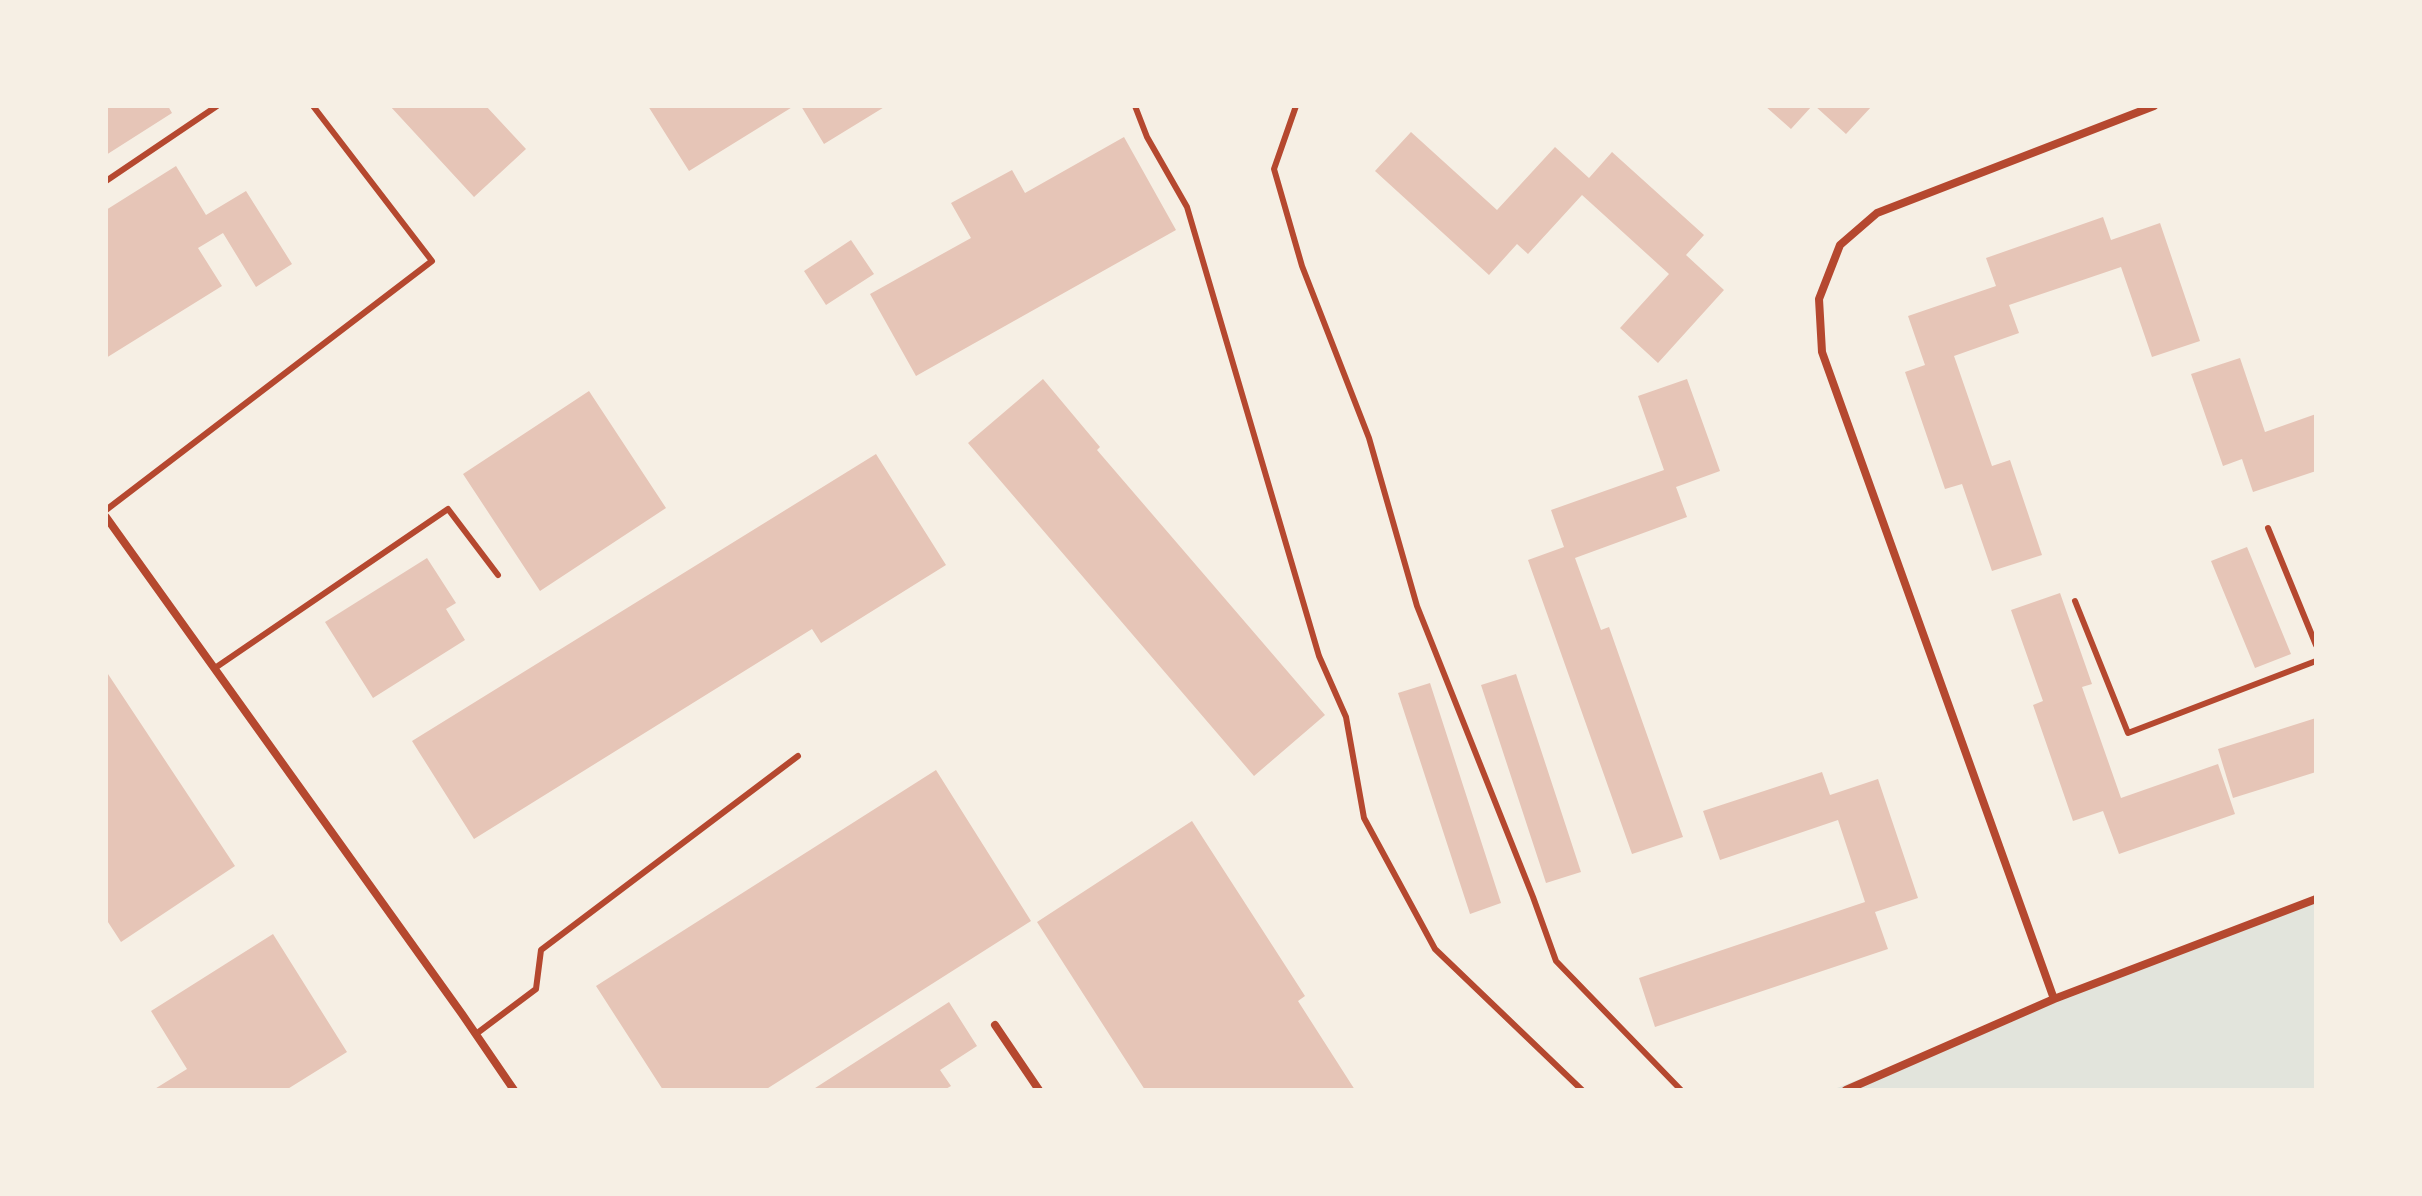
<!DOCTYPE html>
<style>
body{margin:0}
#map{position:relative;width:2422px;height:1196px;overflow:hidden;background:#f6efe4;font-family:Quicksand,sans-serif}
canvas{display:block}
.frame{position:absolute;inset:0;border:108px solid #f6efe4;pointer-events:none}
</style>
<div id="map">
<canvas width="2422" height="1196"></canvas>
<div class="frame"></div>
</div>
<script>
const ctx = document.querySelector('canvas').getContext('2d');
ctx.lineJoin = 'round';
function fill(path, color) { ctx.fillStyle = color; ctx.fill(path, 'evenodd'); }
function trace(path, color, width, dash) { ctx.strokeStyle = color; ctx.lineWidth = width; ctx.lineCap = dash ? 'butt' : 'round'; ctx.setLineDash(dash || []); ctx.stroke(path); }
fill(new Path2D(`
 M2316 899V1090H1832Z`), '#e2e4dc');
fill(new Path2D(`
 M106 106H168L172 113 106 155Z
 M390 106H486L526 149 474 197Z
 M648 106H794L689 171Z
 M801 106H886L824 144Z
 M1765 106H1812L1791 129Z
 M1815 106H1872L1846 134Z
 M1411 132 1497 210 1555 147 1589 178 1612 152 1704 235 1686 255 1724 290 1658 363 1620 328 1669 274 1582 195 1528 254 1517 244 1489 275 1375 171Z
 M1124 137 1176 230 916 376 870 294 971 238 951 203 1012 170 1025 193Z
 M176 166 206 215 246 191 292 264 256 287 223 233 198 248 222 286 106 358V210Z
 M2103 217 2111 240 2160 223 2200 341 2152 357 2121 267 2009 305 2019 333 1954 356 1992 466 2010 460 2042 555 1992 571 1962 484 1945 489 1905 372 1925 365 1908 316 1996 286 1986 258Z
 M851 240 874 274 826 305 804 271Z
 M2240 358 2265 432 2316 414V471L2253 492 2242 459 2223 466 2191 374Z
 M1043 379 1100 447 1097 450 1325 715 1254 776 968 443Z
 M1687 379 1720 471 1676 487 1687 517 1575 558 1601 630 1609 627 1683 837 1632 854 1528 560 1564 547 1551 510 1664 470 1638 396Z
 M589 391 666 508 540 591 463 474Z
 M876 454 946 565 821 643 812 629 474 839 412 741Z
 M2247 547 2291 654 2255 668 2211 561Z
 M427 558 456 603 446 609 465 640 373 698 325 622Z
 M2060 593 2092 684 2082 687 2121 798 2218 764 2235 814 2119 854 2103 811 2073 821 2033 705 2043 701 2011 610Z
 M106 671 235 866 121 942 106 919Z
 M1516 674 1581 872 1546 883 1481 685Z
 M1430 683 1501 903 1470 914 1398 693Z
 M2316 718V772L2233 798 2218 749Z
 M936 770 1031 921 765 1090H663L596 986Z
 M1822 772 1830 795 1878 779 1918 898 1875 912 1888 949 1655 1027 1639 978 1865 902 1838 820 1720 860 1703 811Z
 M1192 821 1305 996 1298 1001 1355 1090H1145L1037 922Z
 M273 934 347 1052 286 1090H153L187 1069 151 1011Z
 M949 1002 977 1046 940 1070 951 1086 944 1090H812Z`), '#e6c5b7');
trace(new Path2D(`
 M1135 106 1147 137 1187 207 1319 656 1346 717 1364 818 1435 949 1582 1090
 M1296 106 1274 169 1302 266 1369 438 1417 606 1533 897 1556 961 1681 1090
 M106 181 217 106
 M106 510 432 261 313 106
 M2268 528 2316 645
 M2075 601 2128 733 2316 661
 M215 668 448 509 498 575
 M476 1034 536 989 541 950 798 756`), '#b5482f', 6);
trace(new Path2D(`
 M106 517 462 1014 514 1090
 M2054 999 1822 352 1819 299 1840 245 1877 213 2154 106
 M995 1025 1039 1090
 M1846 1090 2054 999 2316 899`), '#b5482f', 8);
</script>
